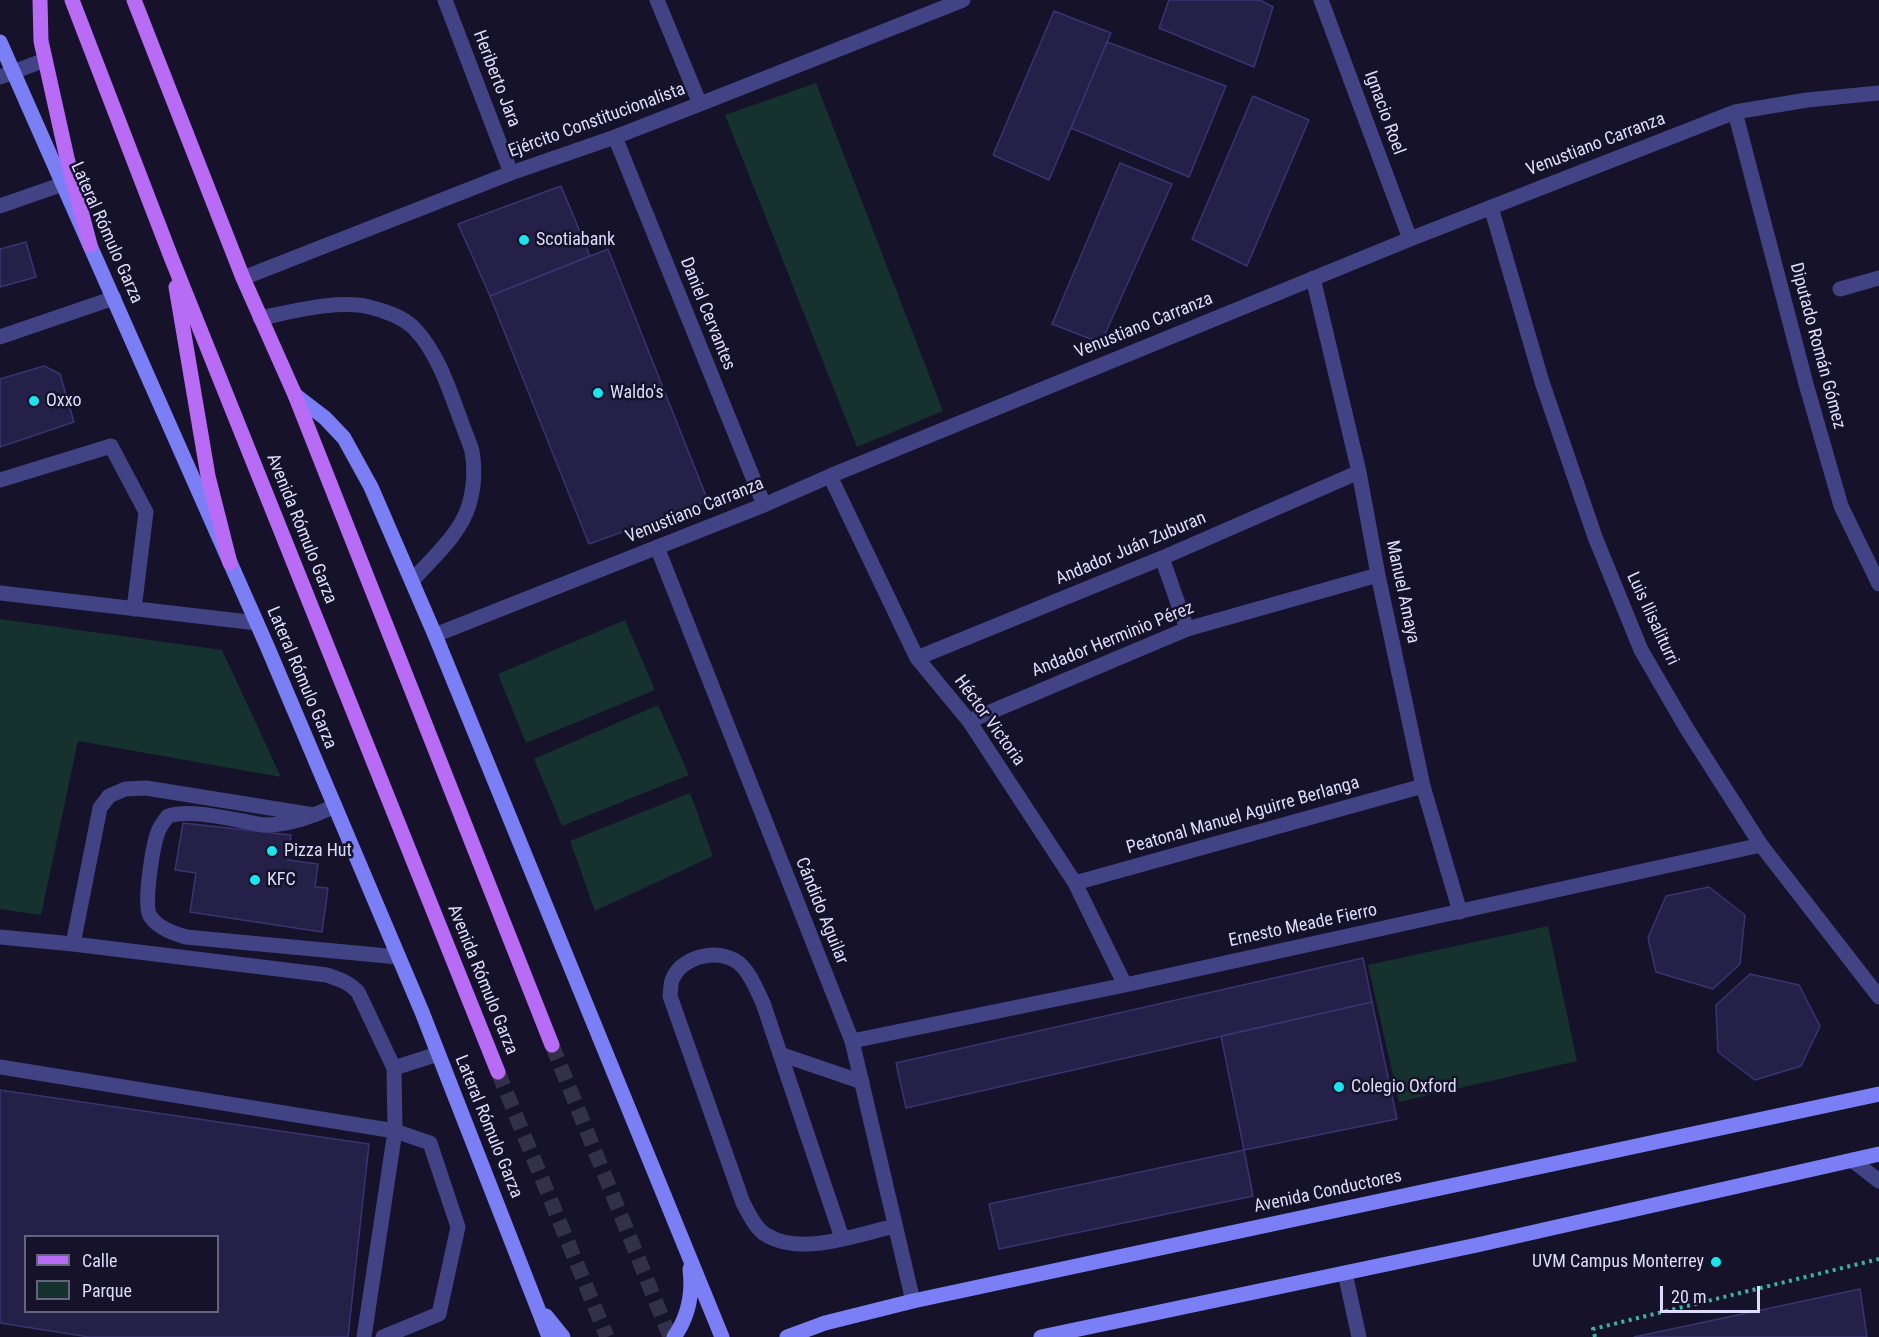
<!DOCTYPE html>
<meta charset="utf-8">
<style>
body{margin:0}
#map{position:relative;width:1879px;height:1337px;overflow:hidden;background:#151229;font-family:"Roboto Condensed",sans-serif}
canvas{display:block}
.legend{position:absolute;left:24px;top:1235px;width:195px;height:78px;box-sizing:border-box;background:#151229;border:2px solid #65637e;margin:0;padding:8px 10px;list-style:none;font-size:18px;color:#dedcfd}
.legend li{display:flex;align-items:center;gap:12px;height:30px}
.legend b{width:30px;border:2px solid #65637e}
.scale{position:absolute;left:1660px;top:1286px;width:100px;height:27px;box-sizing:border-box;border:3px solid #dedcfd;border-top:0;padding-left:8px;font-size:18px;line-height:21px;white-space:nowrap;color:#dedcfd;-webkit-text-stroke:4px #151229;paint-order:stroke}
</style>
<div id="map">
<canvas width="1879" height="1337"></canvas>
<ul class="legend">
<li><b style="height:8px;background:#b86bf5"></b>Calle</li>
<li><b style="height:16px;background:#16322f"></b>Parque</li>
</ul>
<div class="scale">20 m</div>
</div>
<script>
const ctx = document.querySelector('canvas').getContext('2d');
ctx.lineJoin = 'round';
function fill(path, color) { ctx.fillStyle = color; ctx.fill(path, 'evenodd'); }
function trace(path, color, width, dash) { ctx.strokeStyle = color; ctx.lineWidth = width; ctx.lineCap = dash ? 'butt' : 'round'; ctx.setLineDash(dash || []); ctx.stroke(path); }
function write(font, color, halo, rows, align = 'center') {
  ctx.font = font + ' "Roboto Condensed",sans-serif'; ctx.lineWidth = 5; ctx.setLineDash([]); ctx.textBaseline = 'middle'; ctx.strokeStyle = halo; ctx.fillStyle = color; for (const [text, x, y, turn = 0] of rows) {
    ctx.save(); ctx.translate(x, y); ctx.rotate((+turn || 0) * Math.PI / 180); ctx.textAlign = isNaN(turn) ? turn : align; if (halo) ctx.strokeText(text, 0, 0); ctx.fillText(text, 0, 0); ctx.restore();
  }
}
fill(new Path2D(`
 M816 83 943 411 857 447 725 115Z
 M0 619 222 650 281 777 78 741 41 915 0 909Z
 M625 620 655 690 526 743 498 674Z
 M658 705 689 775 562 826 534 759Z
 M690 793 713 856 595 911 570 841Z
 M1548 926 1577 1061 1399 1102 1368 965Z`), '#16322f');
const building = new Path2D(`
 M1169 0H1260L1273 7 1254 67 1159 28Z
 M1054 11 1111 33 1049 180 993 155Z
 M1107 42 1226 86 1189 177 1071 128Z
 M1253 96 1309 120 1247 266 1192 239Z
 M1120 163 1172 184 1101 343 1052 324Z
 M561 186 590 256 490 296 458 224Z
 M26 242 36 277 0 287V249Z
 M608 249 708 501 589 544 490 296Z
 M44 366 60 374 74 422 0 447V379Z
 M183 823 291 835 288 860 318 864 315 887 328 888 322 932 190 912 196 873 175 870Z
 M1709 887 1745 915 1740 964 1713 989 1656 972 1648 938 1666 896Z
 M1363 958 1372 1002 906 1108 896 1063Z
 M1750 974 1799 985 1820 1026 1801 1066 1755 1080 1718 1052 1716 1005Z
 M1372 1002 1397 1119 1244 1150 1221 1036Z
 M0 1090 369 1144 348 1337H89L0 1323ZM26 1236H218V1312H26Z
 M1244 1150 1253 1196 999 1249 989 1204Z
 M1860 1289 1867 1337H1634Z`);
fill(building, '#252048');
trace(building, '#3c3373', 1.5);
trace(new Path2D(`
 M552 1045 670 1337
 M498 1072 607 1337`), '#333049', 15, [15, 8]);
trace(new Path2D(`
 M1595 1337 1593 1329 1879 1259`), '#39b4a4', 4, [3, 4.5]);
trace(new Path2D(`
 M0 77 45 60
 M0 206 63 184
 M260 318C291 312 339 299 369 307 383 310 403 317 414 328 438 353 449 389 461 421 464 430 469 441 472 451 475 468 474 488 469 505 460 535 432 558 412 581
 M0 337 114 298
 M0 480 111 446 146 512 134 609
 M0 593 257 623
 M335 806 314 815 146 788 125 789 109 796 100 808 73 944 327 975C339 979 349 982 358 992L394 1068 395 1131 430 1143 458 1227 439 1314 383 1337
 M311 816C295 822 281 825 264 825 238 821 192 808 168 816 164 821 160 826 158 832 153 845 143 905 150 916 158 928 173 933 186 937L398 957
 M0 937 73 944
 M780 1054 862 1082
 M0 1067 395 1131 364 1337
 M394 1068 438 1054
 M1852 1160 1879 1181
 M842 1238 763 1003C757 991 752 976 742 966 724 947 684 954 673 978 670 983 671 991 670 996L743 1203C749 1214 756 1230 768 1236 803 1256 859 1234 895 1226
 M1345 1273 1359 1337`), '#414384', 15);
trace(new Path2D(`
 M445 0 511 173
 M657 0 700 104
 M1321 0 1410 239
 M1735 112 1806 384 1841 506 1879 584
 M615 137 764 505
 M1491 207 1542 382 1595 537 1641 650 1687 729 1761 845 1879 997
 M243 278 511 173 615 137 700 104 963 0
 M1313 278 1359 472 1378 575 1423 786 1460 912
 M1840 289 1879 278
 M830 476 917 658 969 721 1075 883 1125 985
 M657 547 852 1041 913 1301
 M1162 558 1187 629
 M435 635 764 505 830 476 1410 239 1735 112 1807 100 1879 93
 M917 658 1162 558 1359 472
 M969 721 1187 629 1378 575
 M1075 883 1423 786
 M852 1041 1125 985 1761 845`), '#414384', 15);
trace(new Path2D(`
 M0 42 267 646 422 1012 549 1337
 M295 395 325 418 344 438 371 487 435 635 722 1337
 M546 1316 563 1337
 M674 1337C689 1316 693 1294 690 1269
 M787 1337 825 1323 913 1301 1879 1094
 M1041 1337 1477 1245 1879 1154`), '#7a7ff6', 15);
trace(new Path2D(`
 M40 0 41 41 67 158 90 245
 M72 0 171 257 498 1072
 M134 0 243 278 295 395 552 1045
 M176 287 208 476 230 563`), '#b86bf5', 15);
for (const [x, y, r, color] of [
 [524,240,6,"#16e7ef"],
 [598,393,6,"#16e7ef"],
 [34,401,6,"#16e7ef"],
 [272,851,6,"#16e7ef"],
 [255,880,6,"#16e7ef"],
 [1339,1087,6,"#16e7ef"],
 [1716,1262,6,"#16e7ef"]
]) { const dot = new Path2D(); dot.arc(x, y, r, 0, 2 * Math.PI); ctx.fillStyle = color; ctx.fill(dot); trace(dot, '#151229', 2); }
write('18px', '#dedcfd', '#151229', [
 ["Heriberto Jara",496,79,69],
 ["Ignacio Roel",1384,113,70],
 ["Ejército Constitucionalista",597,121,-20],
 ["Venustiano Carranza",1596,145,-21],
 ["Lateral Rómulo Garza",106,233,66],
 ["Daniel Cervantes",707,314,68],
 ["Venustiano Carranza",1144,326,-22],
 ["Diputado Román Gómez",1817,346,75],
 ["Venustiano Carranza",695,511,-22],
 ["Avenida Rómulo Garza",301,529,68],
 ["Andador Juán Zuburan",1131,549,-23],
 ["Manuel Amaya",1402,592,78],
 ["Luis Ilisaliturri",1652,619,65],
 ["Andador Herminio Pérez",1113,640,-22],
 ["Lateral Rómulo Garza",301,678,67],
 ["Héctor Victoria",989,721,54],
 ["Peatonal Manuel Aguirre Berlanga",1243,816,-16],
 ["Cándido Aguilar",821,911,68],
 ["Ernesto Meade Fierro",1303,926,-12],
 ["Avenida Rómulo Garza",482,980,68],
 ["Lateral Rómulo Garza",488,1127,68],
 ["Avenida Conductores",1328,1192,-12]
]);
write('18px', '#dedcfd', '#151229', [
 ["Scotiabank",536,240],
 ["Waldo's",610,393],
 ["Oxxo",46,401],
 ["Pizza Hut",284,851],
 ["KFC",267,880],
 ["Colegio Oxford",1351,1087],
 ["UVM Campus Monterrey",1704,1262,"right"]
], 'left');
</script>
